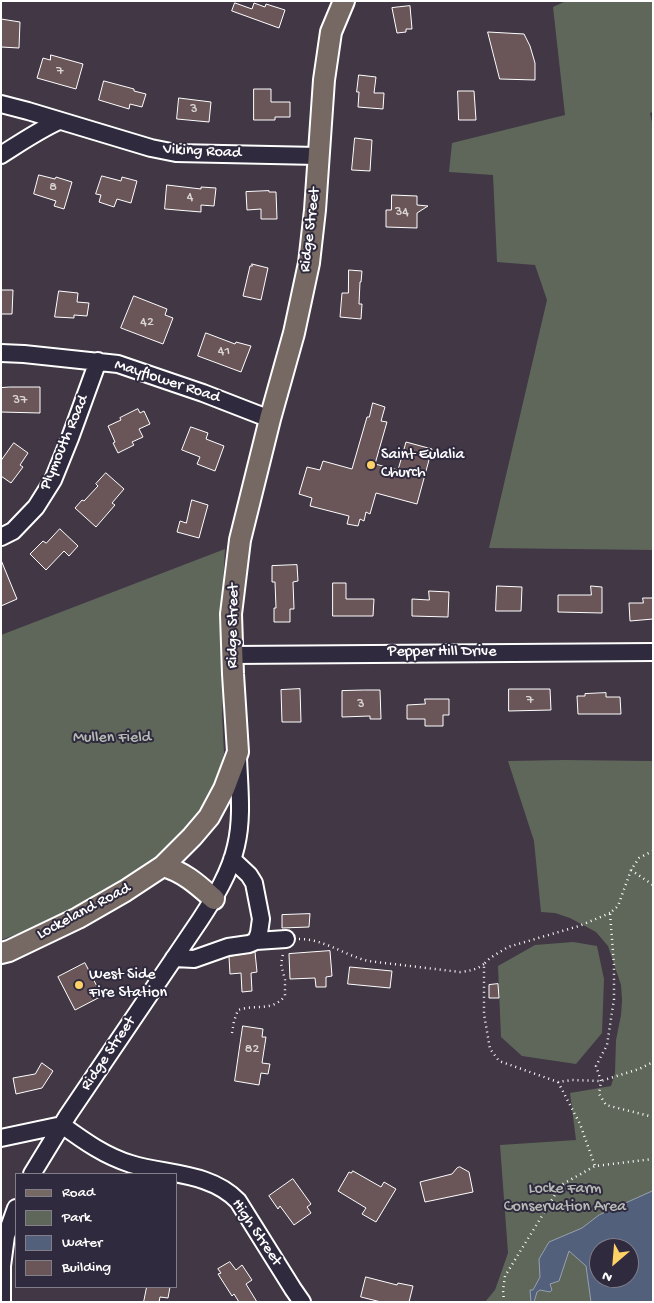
<!DOCTYPE html>
<style>
body{margin:0}
#map{position:relative;width:654px;height:1303px;overflow:hidden;background:#413745;font-family:"Gochi Hand",sans-serif}
canvas{display:block}
.frame{position:absolute;inset:0;border:2px solid #fff;pointer-events:none}
.legend{position:absolute;left:15px;top:1173px;width:162px;height:115px;box-sizing:border-box;background:#2f2a3d;border:1px solid #827f8b;margin:0;padding:6px 9px;list-style:none;font-size:15px;color:#fff}
.legend li{display:flex;align-items:center;gap:10px;height:25px}
.legend b{width:25px;border:1px solid #827f8b}
.north{position:absolute;left:589px;top:1238px;width:50px;height:50px;box-sizing:border-box;background:#2f2a3d;border:1px solid #827f8b;border-radius:50%;rotate:207deg;font-size:14px;font-weight:700;line-height:20px;text-align:center;color:#fff}
.north::after{content:'';display:block;margin:auto;width:18px;height:22px;background:#ffd166;clip-path:polygon(50% 0,100% 100%,50% 72%,0 100%)}
</style>
<div id="map">
<canvas width="654" height="1303"></canvas>
<div class="frame"></div>
<ul class="legend">
<li><b style="height:6px;background:#766964"></b>Road</li>
<li><b style="height:14px;background:#5f675b"></b>Park</li>
<li><b style="height:14px;background:#52607b"></b>Water</li>
<li><b style="height:14px;background:#6a5658"></b>Building</li>
</ul>
<div class="north">N</div>
</div>
<script>
const ctx = document.querySelector('canvas').getContext('2d');
ctx.lineJoin = 'round';
function fill(path, color) { ctx.fillStyle = color; ctx.fill(path, 'evenodd'); }
function trace(path, color, width, dash) { ctx.strokeStyle = color; ctx.lineWidth = width; ctx.lineCap = dash ? 'butt' : 'round'; ctx.setLineDash(dash || []); ctx.stroke(path); }
function write(font, color, halo, rows, align = 'center') {
  ctx.font = font + ' "Gochi Hand",sans-serif'; ctx.lineWidth = 4; ctx.setLineDash([]); ctx.textBaseline = 'middle'; ctx.strokeStyle = halo; ctx.fillStyle = color; for (const [text, x, y, turn = 0] of rows) {
    ctx.save(); ctx.translate(x, y); ctx.rotate((+turn || 0) * Math.PI / 180); ctx.textAlign = isNaN(turn) ? turn : align; if (halo) ctx.strokeText(text, 0, 0); ctx.fillText(text, 0, 0); ctx.restore();
  }
}
fill(new Path2D(`
 M566 1H652L653 3V112L650 113 653 127V550L489 548 547 300 535 265 497 262 493 175 449 172 452 143 565 115 553 7Z
 M225 549 220 641 224 681 222 714 224 753 213 800 172 846 119 886 52 921 1 940V635Z
 M564 760 653 761V1302H485L495 1290 508 1253 500 1145 576 1140 570 1093 611 1086 615 1073 616 1040 621 1015 622 1000 621 985 608 946 596 932 570 918 555 913 541 912 534 841 508 761ZM599 1248H629V1278H599Z
 M573 942 597 946 604 979 602 1033 576 1064 522 1056 501 1037 498 966 535 945Z`), '#5f675b');
const water = new Path2D(`
 M653 1191V1302H591L586 1266 569 1251 559 1281 550 1284 552 1290 550 1292 540 1290 537 1292 534 1302H531L530 1290H533L540 1277 539 1259 549 1242 582 1228 599 1215ZM599 1248H629V1278H599Z`);
fill(water, '#52607b');
trace(water, '#97a0b0', 1);
const building = new Path2D(`
 M235 3 252 9 254 3 265 7 266 4 285 10 279 28 232 11Z
 M410 6 412 29H406V32L397 33 392 8Z
 M1 19 20 22 19 48 1 47Z
 M488 32 524 34 530 46 535 63V80L500 79Z
 M51 55 83 64 76 89 37 78 43 58 50 60Z
 M359 75 376 77 374 93H384L383 109 358 107 359 92H357Z
 M104 81 134 89V91L146 94 142 107 130 104 129 109 99 100Z
 M254 89H271V102H290V117H275V120H254Z
 M458 91H474L476 120H459Z
 M179 98 211 102 209 122 177 119Z
 M355 138 372 140 370 171 352 170Z
 M39 175 55 179 56 177 72 182 64 209 54 206 56 201 34 194Z
 M102 176 121 181 122 177 137 181 131 203 117 199 114 207 99 202 101 195 96 194Z
 M167 185 201 189V187L216 188 214 206 201 205V212L165 209Z
 M269 191V192H276L277 219H261V209L247 210 246 192Z
 M392 195 417 196V205L428 206 417 213V228L386 227V210H391Z
 M252 264 268 268 261 300 243 296 250 266H252Z
 M349 270 362 271 361 282H360L359 304H362L361 319 340 317 342 293H348Z
 M1 290H13L12 314H1Z
 M59 291 78 293 77 302 89 303 87 316 74 315V318L55 317Z
 M134 296 167 309 165 315 173 318 163 344 121 328Z
 M206 333 235 344 236 342 251 346 241 372 198 356Z
 M10 387H40V413L1 412V388Z
 M373 403 385 407 381 421 387 422 375 464 398 470 406 442 432 449 417 504 376 493 370 514 366 512 364 521 360 519 358 526 347 524 349 516 310 506 312 498 299 494 307 467 320 470 323 461 352 469 367 417H369Z
 M138 409 140 413 144 411 150 424 139 429 143 437 132 442 134 445 118 453 113 443 115 442 108 426 121 420 120 418Z
 M191 427 208 433 206 439 224 446 215 471 197 464 200 457 182 450Z
 M14 443 28 453 20 465 23 467 11 483 1 476V461Z
 M106 473 124 489 112 503 115 505 96 527 75 508 82 500 84 501 98 486 96 484Z
 M192 500 208 505 199 538 177 532 180 521 186 523Z
 M60 529 78 546 69 556 64 551 46 570 30 554 43 541 46 543Z
 M1 560 17 599 1 606Z
 M297 565 298 581 293 582 294 609H290V622H274V608H276L275 582H272V566Z
 M333 583H346V599H374L373 616H333Z
 M497 586 522 587 521 611H496Z
 M591 586 602 587V613L558 612V595H591Z
 M429 591 449 592 448 617 412 616V599L429 600Z
 M643 598H653V619L630 621 629 603H643Z
 M300 689 301 722H282L281 690Z
 M509 689H550L551 710 509 711Z
 M365 690H380L381 719H370V716L342 717V691Z
 M606 693V697H620L621 714H578L577 696H585V694Z
 M425 699H449V715H443V726H425V719H407V705L425 704Z
 M310 914 309 927 282 928V915Z
 M330 951 332 976 326 977V987H316L315 978 290 979 289 954Z
 M255 952 257 972 251 973 252 991 242 992 241 973 230 974 229 957Z
 M85 963 102 996 75 1010 58 977Z
 M350 967 392 971 390 988 348 984Z
 M498 984 499 998H489V985Z
 M243 1026 263 1029 262 1037H266L262 1063 270 1064 268 1074 261 1073 259 1085 235 1081Z
 M42 1063 53 1071 42 1088 16 1094 13 1078 35 1074Z
 M460 1167 469 1172 473 1192 425 1202 420 1182 452 1174 457 1168Z
 M353 1171 381 1187 384 1182 396 1189 376 1222 362 1214 366 1208 338 1191 349 1172 351 1173Z
 M293 1179 311 1204 307 1207 311 1213 294 1225 280 1206 278 1209 269 1196Z
 M230 1262 236 1270 242 1265 252 1280 246 1284 257 1302H239L234 1294 232 1296 218 1274 221 1273 218 1269Z
 M366 1277 397 1285 398 1283 413 1286 409 1302H381L361 1297Z
 M147 1287H170L168 1298 160 1297 159 1302H144Z`);
fill(building, '#6a5658');
trace(building, '#fff', 1);
const minor = new Path2D(`
 M1 104 28 111 151 148 176 153 318 156
 M1 155C20 143 39 130 59 121
 M1 353 24 354 118 364 203 393 270 419
 M1 537 13 531 36 507 53 480 70 438 98 361
 M232 655 653 652
 M232 859 249 875 254 883 261 919 259 933 256 941
 M174 958 194 959 228 947 249 944 256 941 286 939
 M1 1138 62 1125C84 1141 105 1156 131 1164 167 1175 210 1172 238 1201L293 1289 302 1302
 M32 1174 68 1115 200 920C215 897 230 873 236 846 243 817 239 786 238 757
 M2 1302V1266L6 1236 16 1208`);
const major = new Path2D(`
 M163 866C184 872 198 885 214 899
 M1 953 9 951 78 918 125 891 163 866 192 837 209 817 224 789 238 752 233 674 231 614 240 540 270 419 294 333 309 263 315 210 324 80 331 32 344 1`);
trace(minor, '#fff', 20);
trace(major, '#fff', 24);
trace(new Path2D(`
 M653 851 639 858 631 870 618 906 610 913 614 965V999L607 1045 596 1066 601 1081 599 1094 606 1105 653 1117
 M631 870 653 885
 M610 913 579 926 508 947 490 958 484 964V1014L490 1049 499 1061 558 1082 572 1080 601 1081 639 1069 653 1062
 M299 939C324 939 344 955 368 961L460 972C469 971 476 970 484 964
 M232 1033 234 1021 238 1010C255 1004 272 1012 285 996V980L281 964 283 954
 M558 1082 580 1124 595 1166
 M504 1302 503 1290 505 1276 561 1185 595 1166 653 1159`), '#fff', 2.5, [1, 4]);
trace(minor, '#2f2a3d', 16);
trace(major, '#766964', 20);
for (const [x, y, r, color] of [
 [371,465,5,"#ffd166"],
 [79,985,5,"#ffd166"]
]) { const dot = new Path2D(); dot.arc(x, y, r, 0, 2 * Math.PI); ctx.fillStyle = color; ctx.fill(dot); trace(dot, '#2f2a3d', 2); }
write('14px', '#dad5d5', null, [
 ["7",60,72],
 ["3",194,110],
 ["8",53,188],
 ["4",190,198],
 ["34",402,213],
 ["42",147,323],
 ["41",224,352],
 ["37",20,401],
 ["7",530,701],
 ["3",361,705],
 ["82",252,1050]
]);
write('16px', '#fff', '#2f2a3d', [
 ["Viking Road",202,152,3],
 ["Ridge Street",311,230,-83],
 ["Mayflower Road",167,382,18],
 ["Plymouth Road",65,443,-67],
 ["Ridge Street",234,626,-89],
 ["Pepper Hill Drive",442,653],
 ["Lockeland Road",84,912,-28],
 ["Ridge Street",109,1054,-56],
 ["High Street",256,1233,56]
]);
write('16px', '#fff', '#2f2a3d', [
 ["Saint Eulalia",381,456],
 ["Church",381,474],
 ["West Side",89,976],
 ["Fire Station",89,994]
], 'left');
write('16px', '#b7bbb5', '#2f2a3d', [
 ["Mullen Field",112,739],
 ["Locke Farm",565,1190],
 ["Conservation Area",565,1208]
]);
</script>
